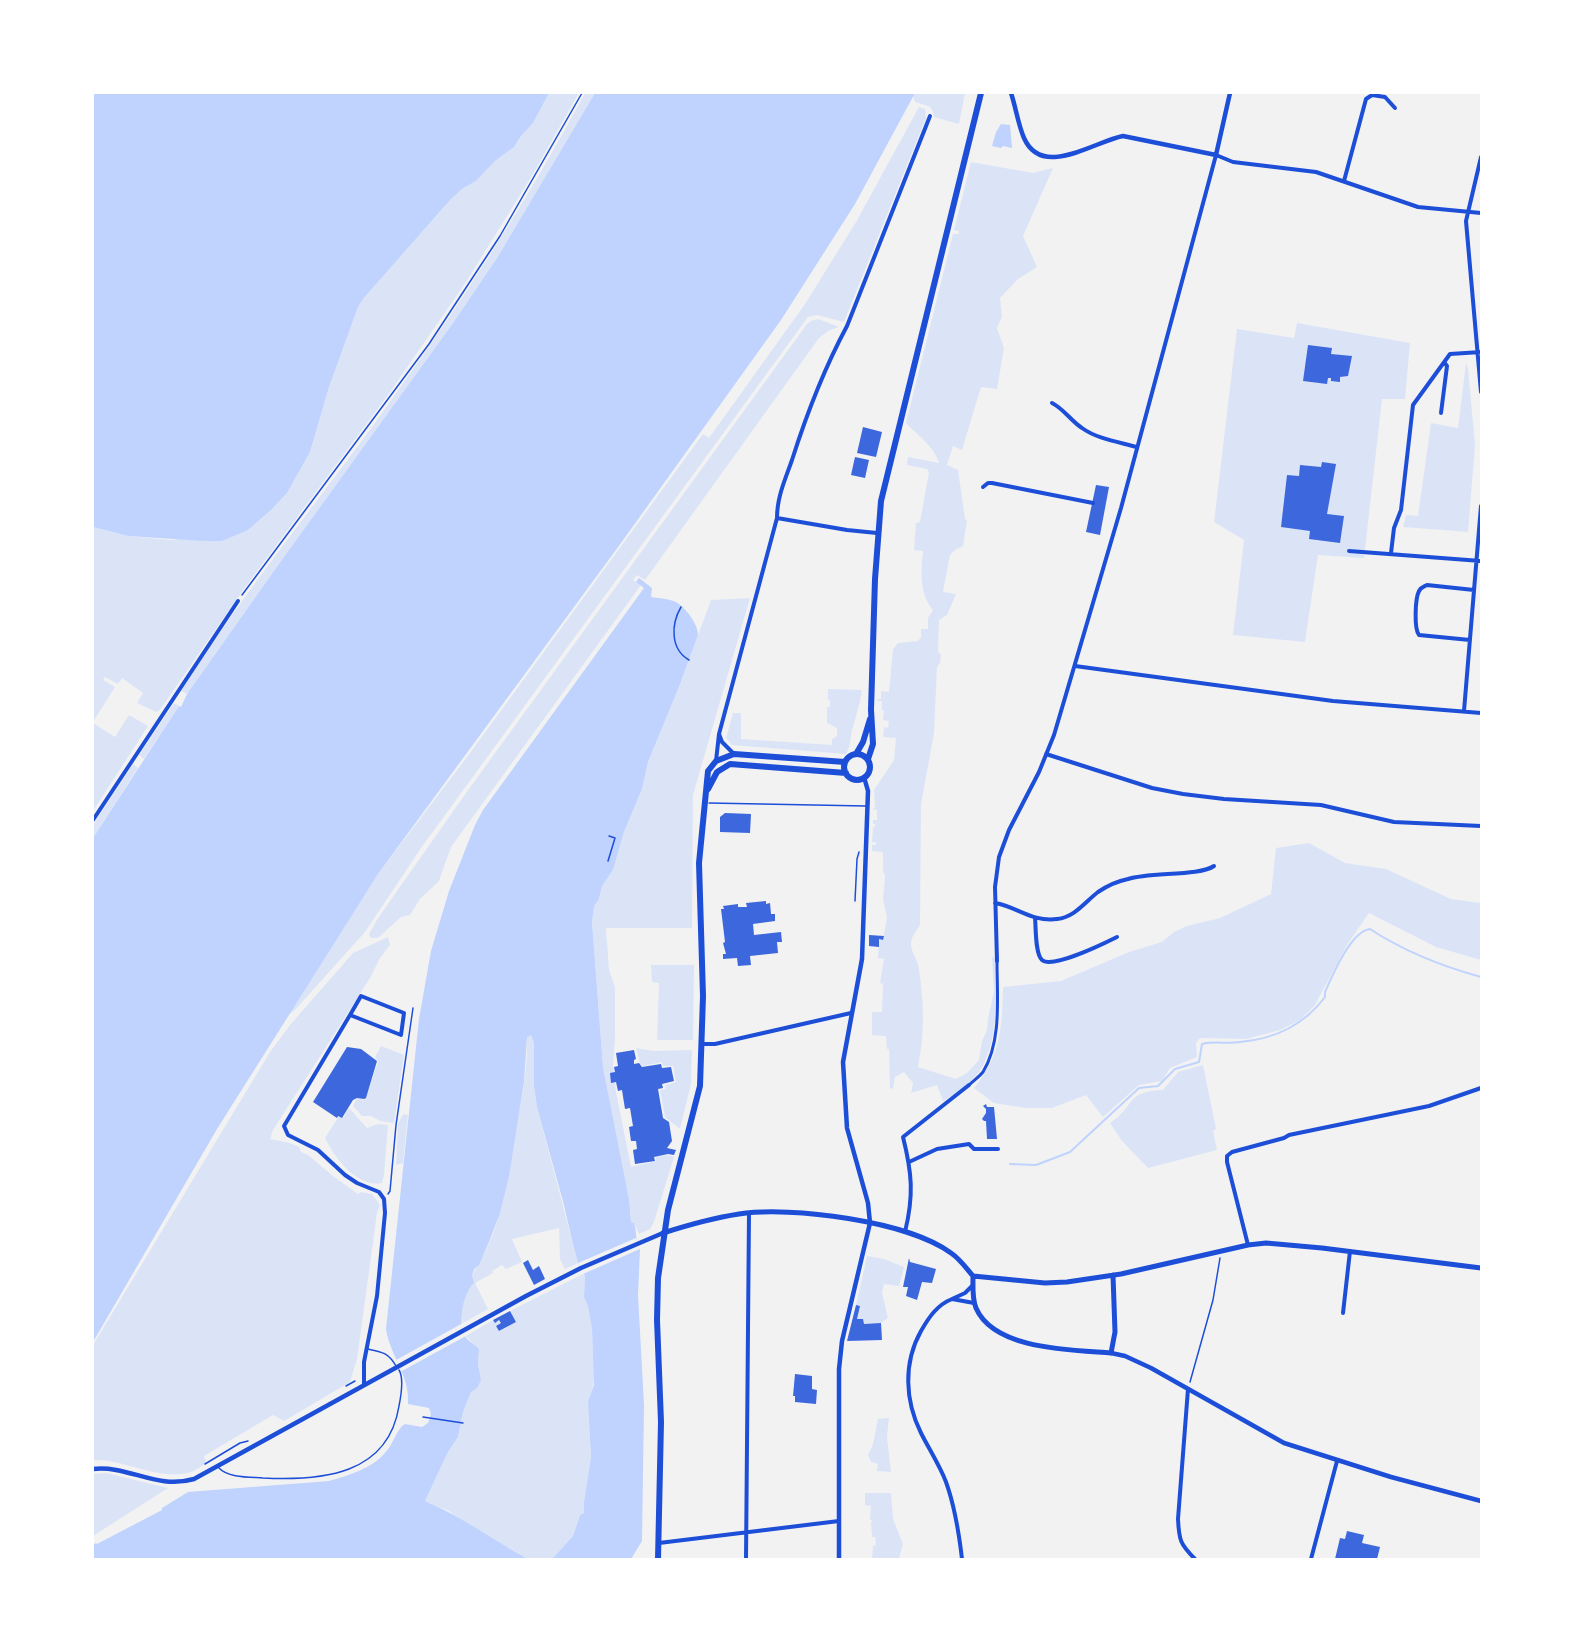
<!DOCTYPE html>
<style>
body{margin:0}
#map{position:relative;width:1574px;height:1652px;overflow:hidden;background:#f2f2f2;font-family:Cabin,sans-serif}
canvas{display:block}
.frame{position:absolute;inset:0;border:94px solid #fff;pointer-events:none}
</style>
<div id="map">
<canvas width="1574" height="1652"></canvas>
<div class="frame"></div>
</div>
<script>
const ctx = document.querySelector('canvas').getContext('2d');
ctx.lineJoin = 'round';
function fill(path, color) { ctx.fillStyle = color; ctx.fill(path, 'evenodd'); }
function trace(path, color, width, dash) { ctx.strokeStyle = color; ctx.lineWidth = width; ctx.lineCap = dash ? 'butt' : 'round'; ctx.setLineDash(dash || []); ctx.stroke(path); }
fill(new Path2D(`
 M549 93H579L530 179 466 282 388 395 246 586 159 711 156 712 137 703 143 693 122 678 118 684 105 677 103 680 115 687 93 722V527L128 536 172 540 248 530 271 510 287 493 310 452 329 387 358 307 363 299 451 199 462 189 476 181 495 161 514 147 521 136 533 123Z
 M585 93H595L497 258 453 323 276 568 187 694 181 691C246 588 324 495 394 396 464 299 528 199 585 93Z
 M915 93H965L959 124 934 117C933 104 926 106 915 102L913 96Z
 M919 107 925 109 926 118 844 322 817 315 808 317 421 848 365 932 295 1010 287 1016 378 874 470 753 703 434 709 438 805 304 856 222Z
 M971 162 1033 173 1053 168 1023 236 1037 267 1018 279 1000 298 1002 317 997 328 1004 348 997 389 981 387 962 450 953 446 947 465 958 470 965 519 967 520 963 546 955 550 950 555 943 592 956 594 947 615 939 620 938 651 941 655 940 663 937 667 934 733 921 804 920 925C917 930 912 936 911 942 910 952 918 959 919 969 924 1006 925 1030 918 1067L956 1079 967 1073 979 1060 982 1041 987 1030 988 1019 994 991 992 957 995 958C997 992 999 1043 979 1072 971 1084 955 1094 943 1101L937 1085 911 1093 913 1083 904 1072 895 1077 893 1088 890 1089 889 1049H887L886 1036 872 1035V1012H882L883 984 880 983 884 959 878 958 879 939 883 940 887 917 883 900 885 876 883 871V852L872 851V845H876V842H872L873 827H875V824H873V820H877V810L873 809 875 807 874 790 894 760 896 738 883 737 884 727 888 728 889 721 883 720 884 710H882V701H877V699H881V691L889 692 893 649 898 643 918 641 921 637V629H928V618L933 610C919 593 921 571 923 551L914 550 916 523 920 522 929 472 927 469 907 465 908 457 939 463C935 447 917 435 906 423L953 234H959V231L954 230Z
 M818 319 839 327 828 331 819 338 645 580 637 575 633 580 641 585 451 847 439 881 420 899 410 915 401 917 378 938H371L369 934 378 918 466 793 807 324 811 321Z
 M1297 323 1410 343 1405 399H1382L1364 558 1318 555 1305 642 1233 635 1244 540 1214 522 1237 329 1294 338Z
 M1466 363 1468 369 1475 445 1468 532 1403 527 1406 515 1418 516 1431 423 1458 428Z
 M750 598 693 795 692 928H606L609 970 615 987V1039L613 1064 616 1092 631 1167 656 1161V1157L668 1155 674 1157 654 1222 650 1229 639 1234 634 1223 631 1222 629 1199 603 1067 592 922 594 906 599 899 602 886 613 870 624 832 642 789 648 762 679 687 711 600Z
 M828 689 862 690C860 704 856 716 852 730 850 739 851 746 846 754L732 745 726 738 733 713H741V739L832 745V739L837 736V728L827 723V707H830V700H828Z
 M174 703 179 706 144 759 139 755Z
 M129 715 148 726 93 811V723L115 737Z
 M133 764 138 768 93 838V825Z
 M1309 843 1345 863 1386 869 1451 899 1481 903V960L1436 947 1369 913 1347 945 1315 1005 1300 1020 1280 1030 1246 1039 1200 1038 1196 1043 1197 1057 1170 1068 1162 1081 1139 1085 1103 1117 1086 1095 1052 1108H1026L994 1103 974 1088C1001 1056 1002 1027 1003 987L1061 981 1129 952 1162 942 1174 932 1187 926 1220 918 1271 894 1276 848Z
 M388 937 390 945 380 958 370 978 273 1130 270 1139 290 1143 299 1147 301 1152 308 1155 333 1176 358 1194 361 1192 372 1194 380 1205 377 1213 357 1359 350 1382 284 1421 273 1415 204 1456 206 1462C179 1492 127 1458 93 1460V1345L270 1052 290 1025 353 953Z
 M651 965H694L693 1040H657L659 983 652 982Z
 M529 1035H531L534 1043V1086L537 1107 578 1263 565 1269 560 1259 559 1228 512 1239 522 1262 506 1269 502 1265 492 1271 493 1273 475 1283 488 1309 463 1323C456 1297 477 1268 488 1246 503 1213 506 1178 513 1143 520 1108 528 1073 527 1037Z
 M381 1046 404 1055 394 1123 380 1121 371 1116H362L353 1106 357 1098 364 1100 367 1095 378 1061 375 1057Z
 M636 1048 653 1051 692 1050 691 1084 680 1129 665 1117 660 1090 666 1089 665 1085 676 1082 673 1066H663L662 1062 644 1066 640 1064Z
 M1203 1065 1216 1129 1213 1131 1217 1150 1148 1168 1122 1141 1110 1123C1136 1106 1125 1091 1163 1090L1178 1072Z
 M349 1108 367 1128 378 1124 388 1125 384 1175 382 1183C357 1188 334 1157 325 1138L339 1116 343 1118Z
 M403 1114 408 1115 403 1163 396 1165 398 1124Z
 M867 1256 884 1259 904 1267 899 1286 884 1284 882 1293 888 1318 881 1323 864 1324 863 1319H857L860 1307 856 1305Z
 M583 1274 585 1276 584 1297 588 1306 592 1329 594 1377 592 1393 588 1402 591 1457 584 1502V1513L580 1515 573 1536 552 1559H528L462 1521 449 1511 425 1501 448 1452 458 1437 463 1412 471 1392 481 1380 478 1364 479 1349 466 1336 493 1320 495 1322 499 1320 501 1323 496 1326 500 1331 516 1322 510 1311Z
 M889 1418 887 1437 891 1472 877 1471 878 1464 871 1462 868 1455 873 1444 878 1419Z
 M106 1473 168 1488 93 1536V1474Z
 M865 1493H891L893 1519 903 1544 899 1559H872L873 1546 876 1545 875 1537H872L871 1522 873 1520H870L871 1506 865 1505Z`), '#dbe4f7');
fill(new Path2D(`
 M93 93H549L533 123 521 136 514 147 495 161 476 181 462 189 451 199 363 299 358 307 329 387 310 452 287 493 271 510 248 530 222 541H204L128 536 93 527Z
 M595 93H915L855 204 781 320 621 543 378 874 217 1129 93 1342V838L179 706 181 707 187 694 276 568 453 323 497 258Z
 M1001 124 1010 125 1012 148 1003 146 1001 148 992 146 996 132Z
 M639 578 652 588 651 597C658 598 669 599 676 602 686 608 698 624 698 635L679 687 648 762 642 789 624 832 613 870 602 886 599 899 594 906 592 922 603 1067 629 1199 631 1222 634 1223C637 1232 635 1241 640 1249L638 1295 644 1405 642 1541 631 1559H552L573 1536 580 1515 584 1513V1502L591 1457 588 1402 594 1385 592 1329 588 1306 584 1297 585 1276 578 1263 572 1240 564 1205 537 1107 534 1086V1043L531 1035 527 1037 524 1082 509 1176 500 1213 489 1242 479 1265 474 1269 472 1276 474 1283C462 1294 457 1325 467 1339 470 1342 476 1345 479 1349L478 1364 481 1380 477 1388 471 1392 463 1412 458 1437 448 1452 425 1501C461 1516 493 1540 528 1559H93V1545L96 1543 97 1544 162 1510V1508L188 1492 329 1481C347 1476 372 1468 384 1454 392 1446 395 1434 402 1426L405 1424 422 1427 428 1423 431 1414 429 1408 408 1404C410 1375 390 1356 386 1329L419 1019 431 951 449 891 475 825 483 810 644 588 636 582Z`), '#bfd3fe');
fill(new Path2D(`
 M636 1238 640 1249 583 1274 578 1263Z
 M463 1323 466 1336 402 1371 396 1360Z`), '#f2f2f2');
trace(new Path2D(`
 M1010 1164 1036 1165 1070 1152 1139 1088 1158 1086 1175 1069 1199 1062 1202 1044C1214 1041 1227 1044 1240 1042 1275 1039 1304 1025 1325 997V992C1332 976 1351 931 1370 929 1405 952 1441 966 1481 977`), '#bfd3fe', 2);
fill(new Path2D(`
 M1308 345 1332 348 1331 354 1352 356 1348 376 1340 377V382L1331 381V378H1328L1327 384 1303 381Z
 M863 427 882 432 876 457 857 453Z
 M855 457 869 460 865 478 851 475Z
 M1322 462 1336 464 1327 514 1344 516 1340 543 1309 539 1310 531 1281 527 1287 475 1299 476 1300 465 1321 467Z
 M1096 485 1109 487 1100 535 1086 532Z
 M725 813 751 814 750 833 720 832V817Z
 M766 901V904L770 903 771 914H775V921L753 924 754 935 781 932 782 942H777L778 953 750 956 751 965 738 966 737 958 723 959V954H726L723 943 725 942 721 909H724L723 906 738 904V907H747L746 903Z
 M869 935 884 936 883 940 879 939V947L869 946Z
 M347 1047 361 1049 377 1061 366 1098 364 1099 357 1098 353 1100 342 1118 338 1116 337 1118 313 1102Z
 M634 1050 636 1059 634 1060V1064L639 1063 642 1067 661 1064 662 1068 671 1067 674 1081 662 1084 663 1088 658 1089 663 1118 669 1122 672 1141 667 1148 676 1150 674 1155 668 1154 654 1157 655 1161 635 1164 633 1150 637 1149 636 1141H631L629 1127 633 1126 630 1108 625 1109 622 1090 618 1091 616 1082 611 1083 610 1073 615 1072 614 1067 618 1066 616 1053Z
 M986 1104 987 1107H994L997 1139H987L986 1121H984L982 1119 986 1113V1109L983 1106Z
 M909 1258 910 1262 936 1269 932 1283 922 1282 917 1300 906 1296 908 1287H903Z
 M528 1260 533 1270 539 1266 545 1279 534 1285 523 1263Z
 M856 1305 860 1306 857 1319H863L864 1324 881 1323 882 1340 847 1341Z
 M510 1311 516 1322 499 1331 496 1326 501 1323 499 1320 495 1323 493 1320Z
 M795 1374 812 1376V1389L817 1390 816 1404 795 1402V1396H793Z
 M1347 1531 1364 1535 1362 1543 1380 1547 1377 1559H1335L1340 1538 1345 1539Z`), '#3d67dc');
trace(new Path2D(`
 M242 595 429 344 500 236 582 93
 M681 607C671 624 670 649 689 660
 M608 861 615 838 609 836
 M855 901 857 859 859 852
 M388 1194 390 1191 396 1125 413 1008
 M1190 1382 1213 1300 1220 1258
 M346 1386 355 1381
 M423 1417 463 1423
 M205 1464 240 1443 248 1441`), '#1d4ed8', 1.5);
trace(new Path2D(`
 M709 803 866 806
 M368 1349C383 1353 388 1352 396 1366
 M219 1468C228 1478 251 1477 263 1478 322 1481 388 1475 399 1406 401 1396 404 1378 399 1370`), '#1d4ed8', 1.5);
trace(new Path2D(`
 M969 1085C973 1081 979 1077 983 1072 1002 1041 997 996 997 961`), '#1d4ed8', 3);
trace(new Path2D(`
 M1481 157 1466 221 1481 392
 M1344 181 1366 99 1372 95 1385 97 1395 108
 M1052 403C1064 409 1071 421 1082 428 1097 439 1119 442 1137 447
 M1441 413 1447 366 1444 362
 M983 487 988 483H992L1093 503
 M777 518 847 530 877 533
 M1349 551 1481 561
 M1391 553 1394 528 1401 510 1413 405 1450 354 1481 352
 M1470 640 1419 635C1414 629 1415 599 1419 591 1421 587 1423 587 1427 585L1474 590
 M1075 666 1333 701 1481 713
 M1464 711 1481 506
 M719 734 777 518C777 497 785 480 792 460 806 416 825 367 847 326L930 116
 M1046 754 1152 788 1183 794 1224 799 1321 805 1394 822 1481 826
 M716 761 719 734 722 742 733 753
 M93 820 238 601
 M995 903C1018 907 1031 922 1057 919 1075 917 1085 902 1098 892 1107 886 1118 881 1128 879 1149 872 1200 876 1214 866
 M1035 918C1036 927 1035 954 1042 960 1052 969 1105 943 1117 937
 M997 961 995 887 999 857 1009 830 1039 772 1054 735 1121 508 1216 155 1233 162 1316 172 1418 207 1481 213
 M361 996 404 1013 401 1035 350 1015Z
 M350 1015 284 1126 288 1135 318 1150 345 1175 357 1183 379 1192 384 1199 385 1213 377 1296 364 1362V1385
 M703 1044H715L851 1013
 M909 1162 937 1149 969 1144 974 1149H998
 M905 1232C914 1195 912 1173 903 1137L969 1085
 M1248 1245 1227 1162V1156L1232 1152 1284 1138 1289 1135 1429 1106 1481 1088
 M972 1286 965 1293 952 1299 974 1303
 M952 1299C937 1305 929 1317 921 1331 903 1363 905 1401 921 1433 929 1449 940 1466 946 1482 955 1507 959 1533 962 1559
 M1343 1313 1350 1251
 M1188 1389 1178 1519C1179 1540 1180 1544 1195 1559
 M659 1543 839 1521
 M746 1559 749 1213
 M1311 1559 1337 1461`), '#1d4ed8', 4);
trace(new Path2D(`
 M1011 93C1016 108 1018 124 1024 138 1042 179 1093 142 1123 136L1216 155 1230 93
 M1111 1353 1125 1356 1151 1368 1284 1443 1391 1477 1481 1501
 M93 1469C129 1465 156 1490 194 1479L526 1296 581 1268 663 1233
 M839 1559V1369L842 1341 870 1223 868 1203 847 1128 843 1062 862 959 868 791 864 777`), '#1d4ed8', 4.5);
trace(new Path2D(`
 M663 1233C688 1225 713 1218 739 1214 791 1206 908 1221 951 1253 960 1259 966 1268 973 1276L1045 1283 1067 1282 1121 1274 1248 1245 1266 1243 1322 1248 1481 1268
 M973 1276C973 1286 972 1299 976 1308 994 1350 1072 1350 1111 1353L1115 1332 1113 1275`), '#1d4ed8', 5);
trace(new Path2D(`
 M856 754 863 742 870 719
 M844 767a13 13 0 1 1 26 0a13 13 0 1 1-26 0Z
 M868 759 873 744 871 710 875 579 881 501 981 93
 M708 789 717 772 730 764 846 773
 M658 1559 661 1422 657 1320 658 1278 668 1210 700 1086 703 996 699 863 708 771 716 761 734 754 845 762`), '#1d4ed8', 6);
</script>
